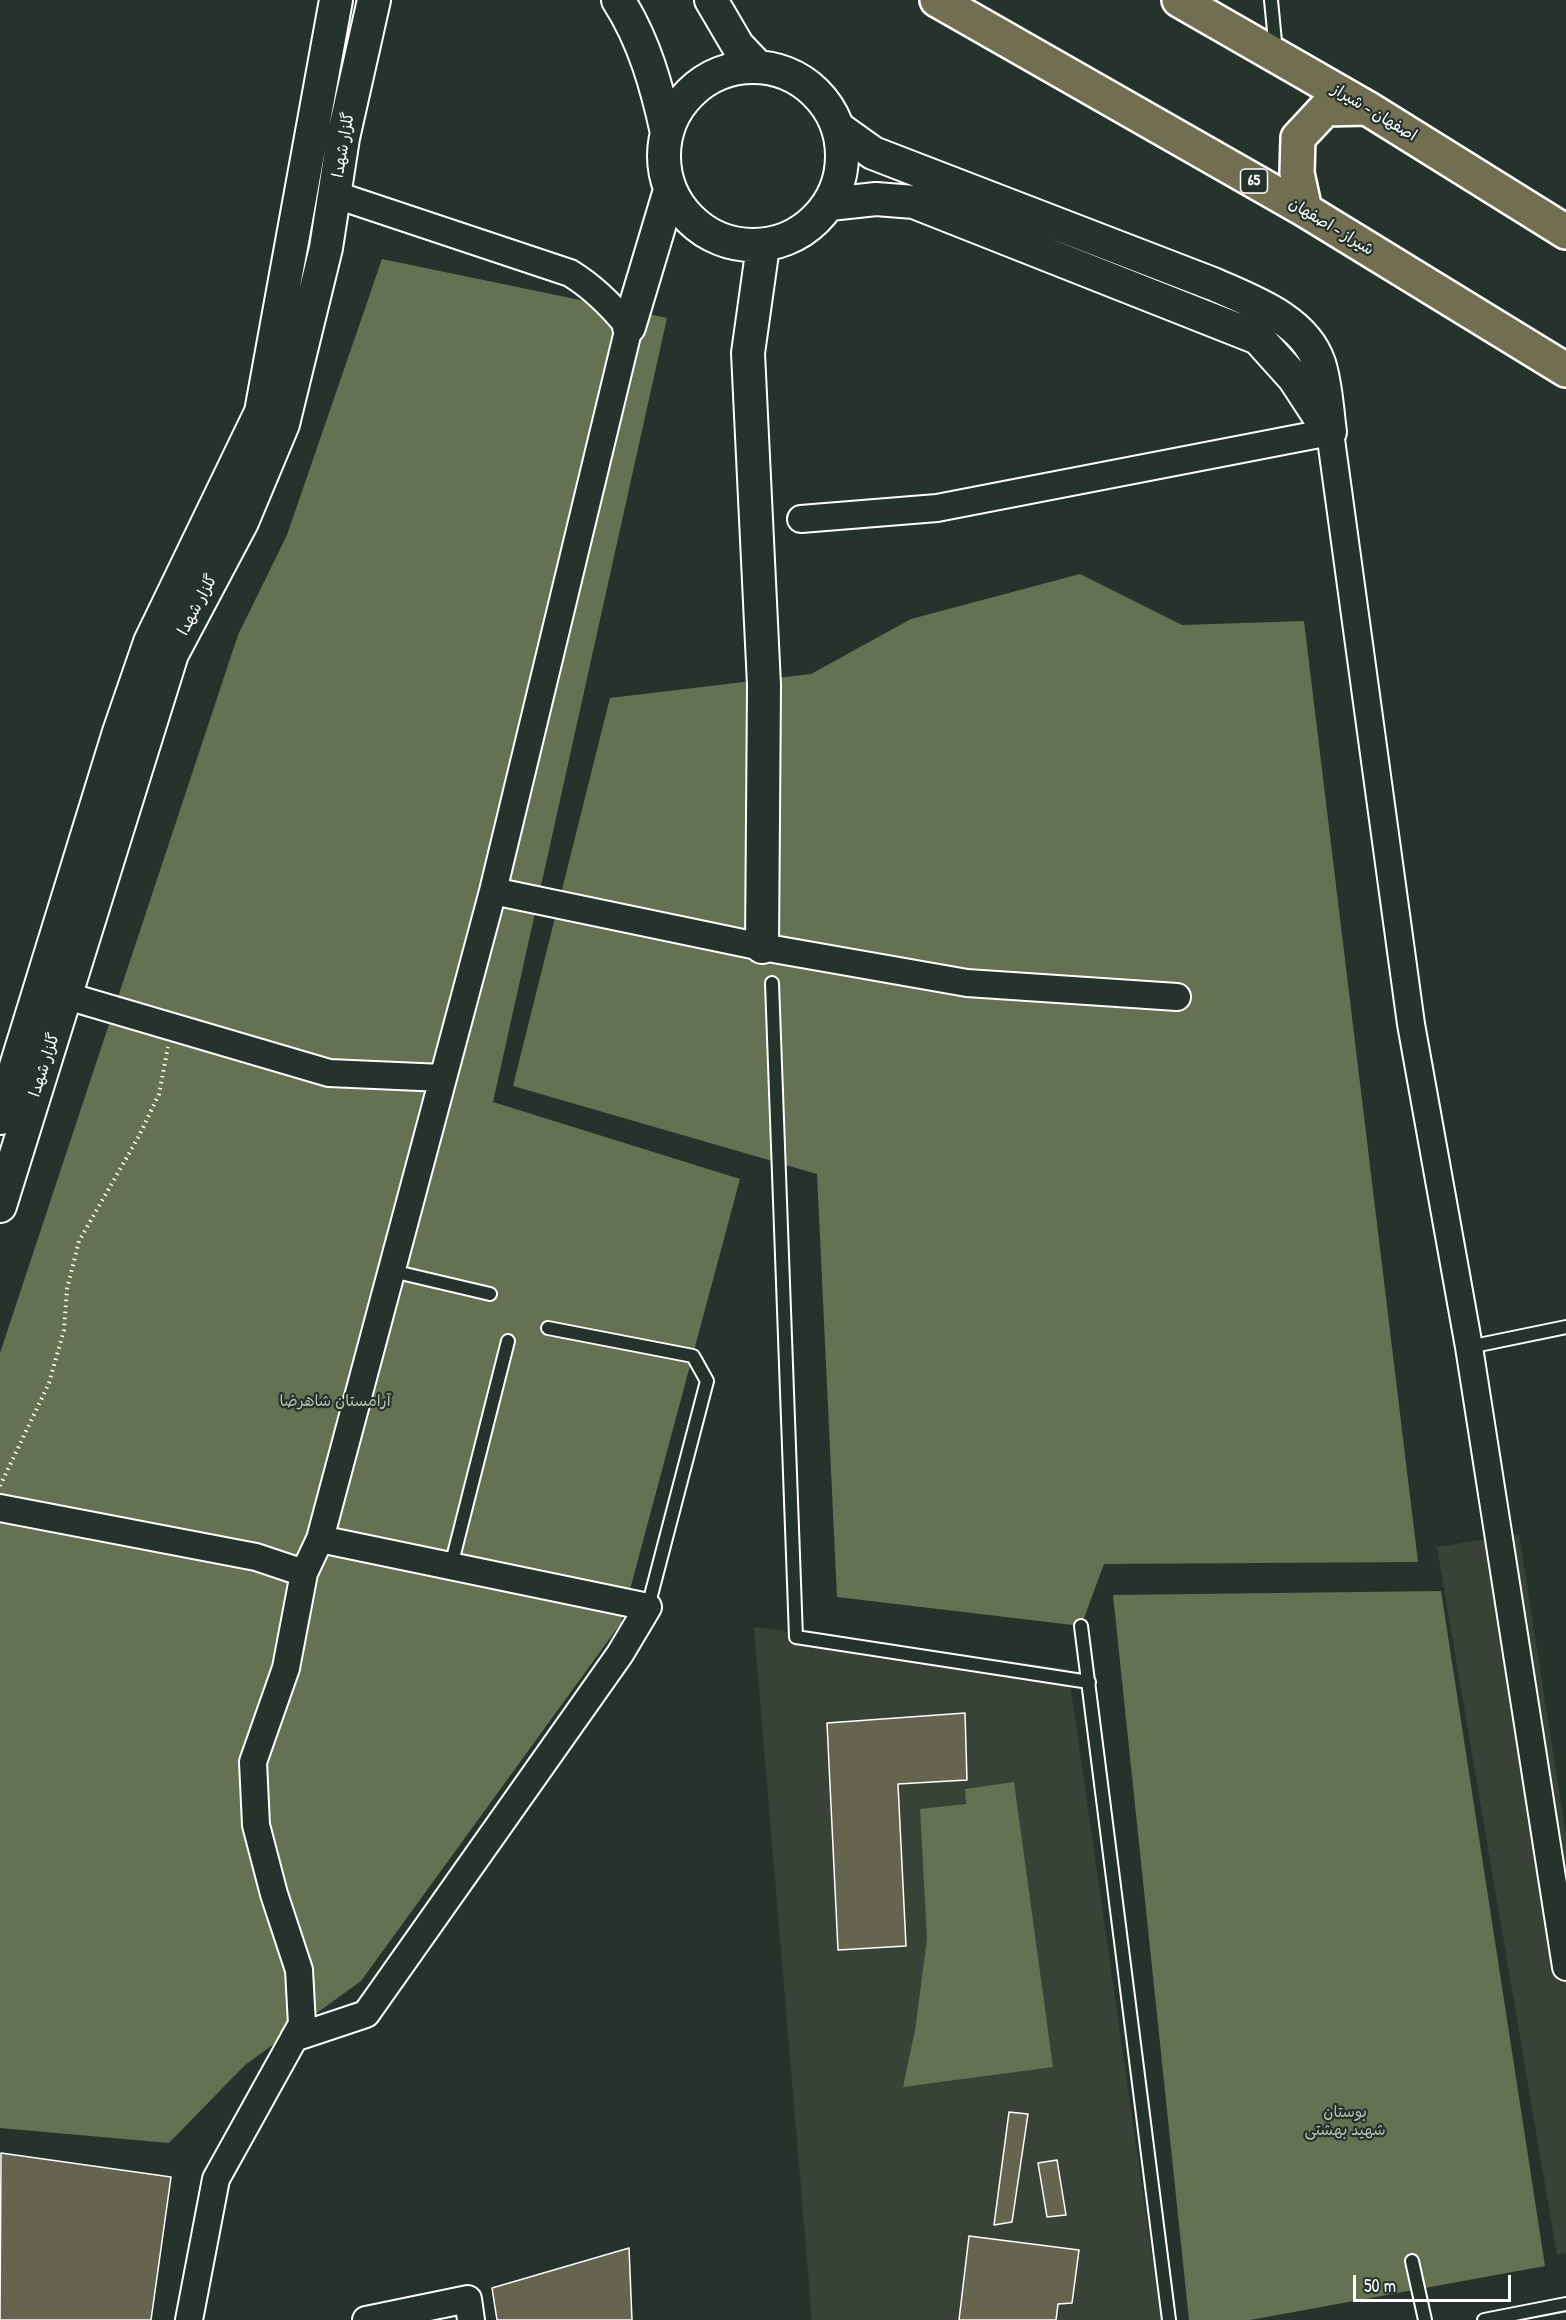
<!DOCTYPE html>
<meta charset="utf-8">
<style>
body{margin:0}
#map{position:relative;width:1566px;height:2320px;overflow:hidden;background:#26332d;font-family:"Patrick Hand",sans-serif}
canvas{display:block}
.scale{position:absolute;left:1353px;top:2275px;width:158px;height:27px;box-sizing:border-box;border:3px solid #fff;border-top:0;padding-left:8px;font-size:18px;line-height:21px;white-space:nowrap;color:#fff;-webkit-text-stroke:4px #26332d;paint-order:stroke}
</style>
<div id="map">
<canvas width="1566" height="2320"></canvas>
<div class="scale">50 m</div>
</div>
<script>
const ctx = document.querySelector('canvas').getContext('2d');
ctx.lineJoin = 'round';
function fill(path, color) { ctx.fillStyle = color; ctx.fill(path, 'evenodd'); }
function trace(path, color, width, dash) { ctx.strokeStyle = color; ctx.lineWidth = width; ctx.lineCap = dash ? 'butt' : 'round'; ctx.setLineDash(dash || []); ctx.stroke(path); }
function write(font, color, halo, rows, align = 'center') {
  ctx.font = font + ' "Patrick Hand","Playpen Sans Arabic",sans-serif'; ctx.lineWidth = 4.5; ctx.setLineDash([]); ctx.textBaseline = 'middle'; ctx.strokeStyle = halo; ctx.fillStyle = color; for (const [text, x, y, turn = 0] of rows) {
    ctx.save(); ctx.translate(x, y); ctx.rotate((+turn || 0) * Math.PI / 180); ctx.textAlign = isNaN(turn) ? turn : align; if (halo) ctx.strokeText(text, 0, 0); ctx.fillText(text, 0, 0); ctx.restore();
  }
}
fill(new Path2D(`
 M1519 1534 1566 1835V2253L1557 2255 1437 1547Z
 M754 1627 1068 1669 1161 2320H812Z`), '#394237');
fill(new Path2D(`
 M382 259 667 318 493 1102 740 1179 621 1623 361 1981 245 2065 169 2143 0 2128V1353L238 635 287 535Z
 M1080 574 1182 625 1304 621 1418 1562 1104 1564 1081 1626 837 1597 817 1174 513 1086 610 698 811 674 911 619Z
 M1441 1591 1545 2266 1250 2320H1189L1113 1595Z
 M1014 1782 1053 2067 903 2087 915 2030 927 1939 920 1809 966 1804 965 1789Z`), '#647152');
const building = new Path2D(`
 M965 1713 967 1780 898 1784 906 1946 838 1950 827 1723Z
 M1009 2112 1028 2114 1012 2222 994 2225Z
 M1 2153 171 2177 151 2320H0Z
 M1057 2160 1066 2215 1047 2217 1038 2163Z
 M969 2236 1079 2250 1072 2303 1058 2304 1056 2320H959Z
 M629 2248 632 2320H497L492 2288Z`);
fill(building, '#64644f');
trace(building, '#fff', 1.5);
const service = new Path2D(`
 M1271 0 1276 52
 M772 983 796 1637 1089 1682
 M392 1271 490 1294
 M548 1328 693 1356 707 1381 648 1607
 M1469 1347 1566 1327
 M451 1566 508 1341
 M1081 1626 1169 2320
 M1412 2261 1425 2320
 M1484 2320 1566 2304`);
const minor = new Path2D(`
 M801 519 937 508 1330 432 1411 1024 1469 1347 1566 1967
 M493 891 762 947 967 983 1177 997
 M67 996 329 1073 443 1078
 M0 1508 256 1557 304 1573
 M294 2038 366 2014 620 1654 648 1607 320 1539
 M189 2320 216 2179 302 2024 299 1970 274 1894 256 1825 253 1762 286 1668 304 1573 320 1539 493 891 629 327C612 306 593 287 570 273L336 195
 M366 2320 468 2299 471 2320`);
const tertiary = new Path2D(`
 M618 0C644 40 657 87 667 133
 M711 0 738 46 758 67
 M664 156a89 89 0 1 1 178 0a89 89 0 1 1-178 0Z
 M838 128 873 153 1213 284C1251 301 1304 319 1319 363 1326 384 1327 410 1330 432
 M830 204 876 199 914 202 1258 338 1294 378 1324 424
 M629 327 670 190
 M762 947 764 685 748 353 763 246
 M0 1118 119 732 150 642 261 412 336 0
 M0 1206 172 654 242 522 283 424 326 248 343 138 374 0`);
const trunk = new Path2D(`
 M937 0 1305 210 1566 370
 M1179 0 1367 108 1566 232
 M1305 210 1297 173 1298 138 1325 109 1367 108`);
trace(service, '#fff', 16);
trace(minor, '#fff', 30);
trace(tertiary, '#fff', 36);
trace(trunk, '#fff', 38);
trace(new Path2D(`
 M0 1486 49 1383 64 1330 67 1289 79 1241 139 1136 159 1094 168 1047`), '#fff', 4, [1.5, 4.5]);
trace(service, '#26332d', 12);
trace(minor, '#26332d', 26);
trace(tertiary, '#26332d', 32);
trace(trunk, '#726e52', 33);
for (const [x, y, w] of [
 [1254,181,27]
]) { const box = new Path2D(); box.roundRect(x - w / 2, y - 12, w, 24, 4.5); ctx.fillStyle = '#26332d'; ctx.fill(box); trace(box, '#fff', 1.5); }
write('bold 15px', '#fff', null, [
 ["65",1254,181]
]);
write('16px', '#fff', '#26332d', [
 ["اصفهان - شیراز",1374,113,31],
 ["گلزار شهدا",344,145,-80],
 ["شیراز - اصفهان",1331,227,31],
 ["گلزار شهدا",198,605,-62],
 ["گلزار شهدا",45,1065,-72]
]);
write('16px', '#b9bfb1', '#26332d', [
 ["آرامستان شاهرضا",335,1402],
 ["بوستان",1345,2113],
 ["شهید بهشتی",1345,2131]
]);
</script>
